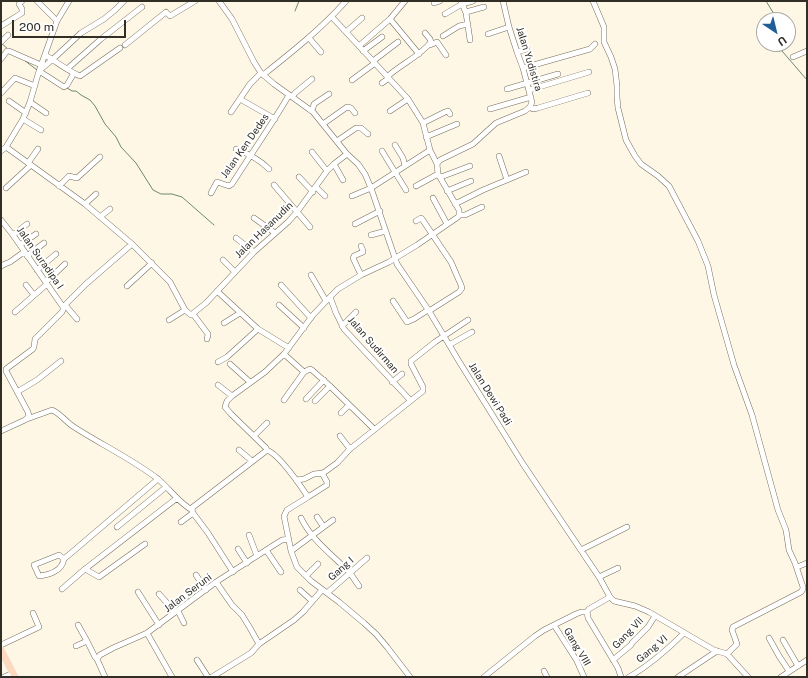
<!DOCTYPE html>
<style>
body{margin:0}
#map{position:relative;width:808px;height:678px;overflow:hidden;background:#fef7e6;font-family:"Public Sans",sans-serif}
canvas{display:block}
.frame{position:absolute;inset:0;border:2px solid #312e26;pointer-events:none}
.north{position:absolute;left:756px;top:12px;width:40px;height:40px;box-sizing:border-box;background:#fff;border:1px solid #adaba8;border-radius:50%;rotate:145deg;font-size:11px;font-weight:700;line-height:16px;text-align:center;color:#312e26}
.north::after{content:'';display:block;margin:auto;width:14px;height:18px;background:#1f5f95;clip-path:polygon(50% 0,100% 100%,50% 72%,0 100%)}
.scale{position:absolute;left:12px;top:20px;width:114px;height:18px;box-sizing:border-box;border:2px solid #312e26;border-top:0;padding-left:5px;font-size:12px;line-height:14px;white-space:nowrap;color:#312e26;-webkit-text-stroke:3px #fff;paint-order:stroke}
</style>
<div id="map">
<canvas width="808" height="678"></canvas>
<div class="frame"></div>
<div class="north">U</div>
<div class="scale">200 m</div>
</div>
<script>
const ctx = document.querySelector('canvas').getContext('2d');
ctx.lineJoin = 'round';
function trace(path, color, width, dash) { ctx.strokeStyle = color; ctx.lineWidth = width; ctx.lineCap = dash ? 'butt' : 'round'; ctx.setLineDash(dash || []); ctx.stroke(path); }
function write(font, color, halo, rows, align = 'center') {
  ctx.font = font + ' "Public Sans",sans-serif'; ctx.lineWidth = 4; ctx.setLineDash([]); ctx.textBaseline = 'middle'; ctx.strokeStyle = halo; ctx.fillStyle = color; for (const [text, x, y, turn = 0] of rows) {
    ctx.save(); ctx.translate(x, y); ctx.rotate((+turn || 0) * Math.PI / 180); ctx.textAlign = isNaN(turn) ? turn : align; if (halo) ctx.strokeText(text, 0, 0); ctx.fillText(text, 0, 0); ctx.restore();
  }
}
trace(new Path2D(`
 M766 1 774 14 775 20
 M295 11 299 1
 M1 43 8 49
 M780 44 782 51 807 80
 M24 60 37 70
 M67 88 72 91H76L81 95 90 100 95 106 105 124 116 137 121 147 136 163 153 190 161 194H172L182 197 214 225`), '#6c8870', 1);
const minor = new Path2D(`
 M37 1 57 21
 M219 1 232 19 254 62 261 73 274 84 313 112 347 154 358 164 365 174 371 188 397 264 429 311 460 363 523 464 599 577 610 597 614 601 635 606 649 612 707 646 714 650 727 654 748 677
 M461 1 466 13 470 40
 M593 1 604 27V42L611 57 615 69 617 86V97L618 108 626 140 635 156 641 164 658 176 669 186 698 241 708 266 714 295 734 365 752 415 778 510 786 530 789 550 795 563 803 587V589L801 592 733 627 732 630 737 644 727 654
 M434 3 440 1
 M466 12 484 7
 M445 14 462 4 473 1
 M332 17 359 46 408 99 423 123 430 150 437 164 438 174 459 210V215L458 217 417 245 389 262 361 275 338 289 330 297 313 315 284 354 265 372 232 396 227 401 225 407 231 414 266 448 267 450C280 455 300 485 308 497L287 510 284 516 291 551 297 567 311 581 339 602 364 623 376 634 387 647 410 677
 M390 19 419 54
 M1 26 22 13V9L19 4 22 1
 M346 32 362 18
 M488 34 509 27
 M443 36 459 26 468 24
 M309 38 321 52
 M1 42 8 35
 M125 45 166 12 170 16 195 1
 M430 45 437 42 446 55
 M359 46 390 19 405 1
 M363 51 382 37
 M517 52 527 49
 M45 55C57 62 68 71 80 76L120 48
 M793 57 807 51
 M1 59 7 51H9L41 65
 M373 61 398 42
 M523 68 590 49 595 44
 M67 69 101 39 142 7
 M40 70 53 59 81 33 104 19 115 10 124 1
 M39 71 64 87 67 85 74 73
 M263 75C292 52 321 29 346 1
 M387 77C401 64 419 57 431 42L430 39 425 33
 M352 80 375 63
 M382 83 389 78
 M507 89 558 74
 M529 90 589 72
 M1 93 15 78 35 86
 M292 97 295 93 312 79
 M240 99 275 119
 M9 101 26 113
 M30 102 46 113
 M530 107 533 109 538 108 588 93
 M490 109 531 97
 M310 110 313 108 314 104 329 94
 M390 111 408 99
 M231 112 250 84 261 73
 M23 119 41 130
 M423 123 445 112 448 111 450 114
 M323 124 347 107 351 108 355 113
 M426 137 457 124
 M337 141 356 128H361L368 134
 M395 145 403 158 405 166
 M6 147 23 119 30 102 39 71 57 21 69 1
 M236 149C249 154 259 159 269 169
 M1 151 6 147 85 204 132 244 170 282 185 310 191 315 206 303 254 252 288 222 297 212 327 171 334 164 347 154
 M382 151 406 190
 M312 152 327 171
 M499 156 507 180
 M28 163 38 149
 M334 164 343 180
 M437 164 440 160 473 144 496 123 525 111 530 107 532 102 531 99 523 68 517 52 509 27 503 1
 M299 177 313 192
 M441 177 470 166
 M274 185 310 227
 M59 186 69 176 77 178 100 157
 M416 186 438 174
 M316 187 325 196
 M6 188 31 165
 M447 191 471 181
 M211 193 217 182 229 186 232 184C251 154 271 126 289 95
 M352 196 371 188 430 150
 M433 198 447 224
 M85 204 96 194
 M455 204 483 190 526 172
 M459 215H465L482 207
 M100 217 110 209
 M254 218 275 233
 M1 220 13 235 63 307
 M416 221 421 218 422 219 451 262 461 285 462 288 459 292 429 311
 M355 224 380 211
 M13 235 27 224
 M371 235 386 231
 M236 238 254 252
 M20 245 36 234
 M27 256 44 243
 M223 260 235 272
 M1 266 5 264 10 262 24 252
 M37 270 56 254
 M311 275 326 301
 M361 275 353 258 354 256 363 252V251L361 246
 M46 282 65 264
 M26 285 34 295
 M281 285 311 318
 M127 286 152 263
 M217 291 258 329 289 348
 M330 297 336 313 344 329 410 400
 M393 301 407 322 414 319 428 310
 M65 305 77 319
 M279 305 304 328
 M15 312 47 284
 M193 314 208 334V335L207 339
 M169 320 185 310
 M224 323 240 313
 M342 326 356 312
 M449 345 472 332
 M284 354 304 372 310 369 312 370 330 386 374 429
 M218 362 227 357 258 329
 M230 364 250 382
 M392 382 402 374
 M218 385 232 396
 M17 392 37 380 61 361
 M306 399 324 380
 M284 400 304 372
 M315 401 330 386
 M341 413 349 405
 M27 419 52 410C61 414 66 422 74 427 102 445 132 459 158 479 170 489 179 503 192 510
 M1 431 25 420 29 416 28 412 6 371V369L33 349 34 347 35 339 62 312 63 310V307L86 284 132 244
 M254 436 267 423
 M340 436 350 449
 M239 450 252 461
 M296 480 304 479 314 474 323 473 326 471 337 463 350 449 423 391V387L411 364V361L435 342 468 320
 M308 497 327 485V482L322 473
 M317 517 323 526
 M301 518C313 542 332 554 350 573 353 577 356 582 359 586
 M181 522 193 513
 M117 527 166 487
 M249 535 257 556
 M238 549 247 563
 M266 550 281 572
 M581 550 627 527
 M291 551 333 520
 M64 559 59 555 34 565 39 576C49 575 62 571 64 559L158 479
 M797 567 807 563
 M85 569 99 577 145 544
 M233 572 208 533 193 513 192 510 193 507 266 451 267 450
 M196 575 206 590
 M306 576 318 564
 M599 577 618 568
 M216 582 232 605 242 615 250 628 259 644
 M62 589 85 569 177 498
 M300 590 312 601
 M138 592 159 625
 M327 593 367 558
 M159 594 168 604 174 613
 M610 597 589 609 587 612 588 618 618 668 621 677
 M178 611 184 623
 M78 625 87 641 95 657 97 659 105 677
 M554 625 577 661 584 677
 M147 633 172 677
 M769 638 779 656 789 671
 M783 640 798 666
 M1 645 39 627 33 613
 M76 646 87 641
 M97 659 100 655 113 648 147 633 216 582 274 545 282 540 289 539
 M197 660 208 677
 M613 660 631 645 632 643 648 627 655 616
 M544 671 547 677
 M4 677 13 673
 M212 677 251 653 259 644 294 620 303 612 322 590
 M484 677 535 636 544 630 576 614 581 612H587
 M629 677C650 665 667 650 684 633
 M678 677 717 651
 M781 677 807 660`);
const major = new Path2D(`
 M1 650 15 677`);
trace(minor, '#756d5b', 6);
trace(major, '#dededc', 7);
trace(minor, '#fff', 5);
trace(major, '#ffd9be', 6);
write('10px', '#312e26', '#fff', [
 ["Jalan Yudistira",529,59,73],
 ["Jalan Ken Dedes",245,146,-55],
 ["Jalan Hasanudin",264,230,-44],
 ["Jalan Suradipa I",40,258,55],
 ["Jalan Sudirman",373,345,49],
 ["Jalan Dewi Padi",490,394,58],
 ["Gang I",341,569,-41],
 ["Jalan Seruni",188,593,-37],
 ["Gang VII",628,633,-46],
 ["Gang VIII",577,647,59],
 ["Gang VI",652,649,-40]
]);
</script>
